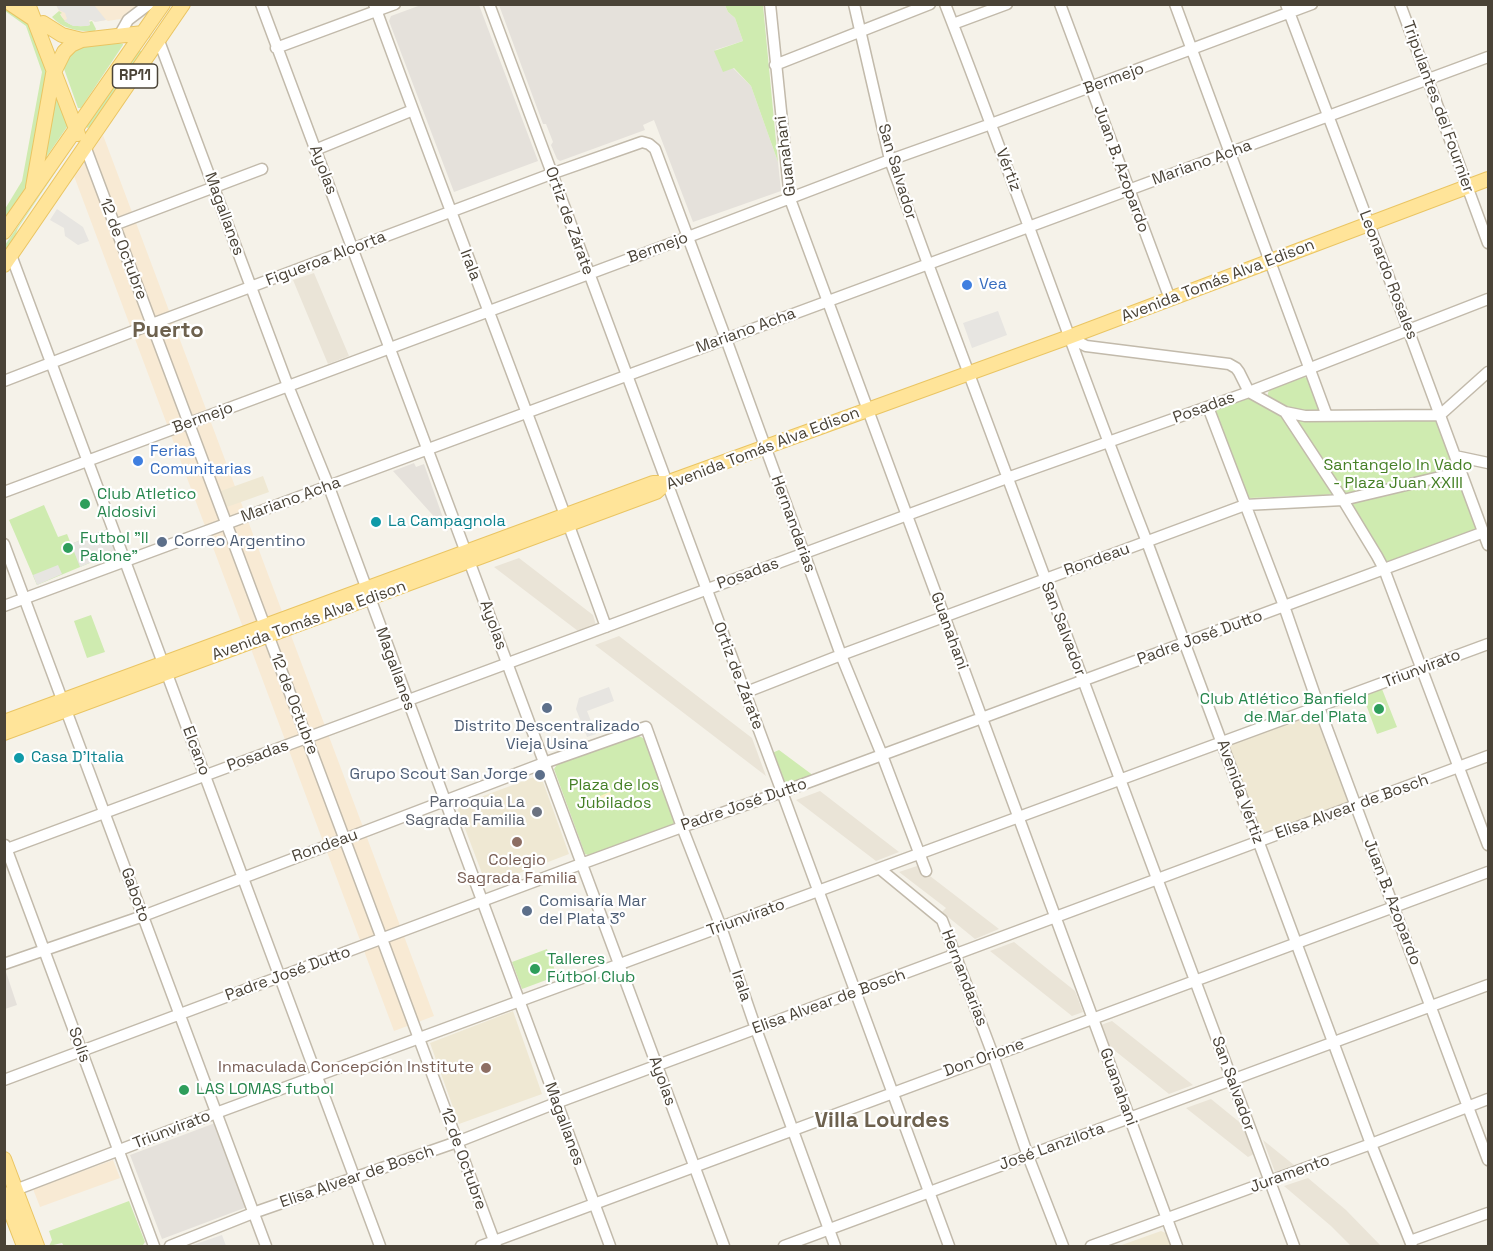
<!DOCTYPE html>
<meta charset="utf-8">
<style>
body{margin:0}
#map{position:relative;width:1493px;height:1251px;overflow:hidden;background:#f5f2e9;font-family:"Space Grotesk",sans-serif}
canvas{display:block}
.frame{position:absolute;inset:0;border:6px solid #4a4337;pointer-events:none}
</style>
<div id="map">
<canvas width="1493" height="1251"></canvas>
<div class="frame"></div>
</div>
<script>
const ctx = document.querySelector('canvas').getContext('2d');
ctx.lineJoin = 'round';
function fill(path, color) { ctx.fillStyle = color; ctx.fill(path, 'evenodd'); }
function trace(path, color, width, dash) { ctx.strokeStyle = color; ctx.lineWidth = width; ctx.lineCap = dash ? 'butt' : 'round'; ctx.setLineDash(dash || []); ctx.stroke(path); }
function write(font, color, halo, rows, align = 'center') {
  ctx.font = font + ' "Space Grotesk",sans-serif'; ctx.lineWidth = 4.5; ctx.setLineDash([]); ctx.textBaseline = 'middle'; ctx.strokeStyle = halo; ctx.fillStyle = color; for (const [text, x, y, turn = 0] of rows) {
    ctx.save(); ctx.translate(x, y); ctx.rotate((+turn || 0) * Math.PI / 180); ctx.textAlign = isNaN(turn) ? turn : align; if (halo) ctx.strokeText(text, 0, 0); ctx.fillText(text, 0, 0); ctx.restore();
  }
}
fill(new Path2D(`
 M314 273 349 356 328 364 293 280Z
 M519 558 593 615 596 625 578 631 494 567Z
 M619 636 752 738 766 776 595 645Z
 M820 791 899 852 876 861 796 800Z
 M917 866 956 896 999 929 975 939 942 912 946 908 899 872Z
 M1014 942 1075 991 1083 1012 1072 1016 990 951Z
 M1112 1021 1193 1085 1169 1094 1109 1046 1101 1025Z
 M1211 1099 1243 1125 1254 1154 1248 1157 1186 1108Z
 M1263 1140 1294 1165 1275 1172Z
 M1308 1178 1346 1210 1381 1246H1351L1331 1226 1284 1186Z`), '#eae4d7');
fill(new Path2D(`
 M56 5H142L126 18 108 21 106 20 95 22 91 20 89 21 90 25 64 21Z
 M103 135 434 1016 394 1031 74 176Z
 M113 1160 120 1178 40 1207 33 1189Z`), '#f8ead4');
fill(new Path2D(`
 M421 5H479L538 161 454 192 389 21 391 16Z
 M499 5H725L728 12 735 18 743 41 715 50 751 86 778 162 781 191 693 222 654 120 643 125 645 130 560 161 557 159 551 145 553 142 546 124H543Z
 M414 463 416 467 424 464 448 532 393 471Z
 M6 972 17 1005 5 1009 4 973Z
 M215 1123 247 1207 162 1239 130 1155Z`), '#e5e1db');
fill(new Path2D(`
 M263 476 269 492 227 507 221 491Z
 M1319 707 1356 806 1259 842 1222 743Z
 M537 776 542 779 569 854 488 885 486 884 458 810 459 805Z
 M513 1011 542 1094 459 1124 430 1043Z
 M1161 1231 1166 1233 1171 1246H1119Z`), '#efe8d3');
fill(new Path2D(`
 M725 5H763L778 162 751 86 734 68 723 72 714 51 743 41 735 18 728 12Z
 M5 7 28 22 48 73 28 183 23 192 5 220V209L22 181 42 72 26 26 5 11Z
 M59 11 62 13 60 14C66 26 78 28 90 25L89 22 92 21 96 29 95 31C79 32 63 29 52 17Z
 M115 42 123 44V45L81 108H78L63 66 75 47Z
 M139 50 141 51V54L90 127 87 128 86 126Z
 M55 92 69 124 43 162Z
 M75 143 18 228 13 242 5 254V245Z
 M1304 377 1308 378 1320 410 1317 412 1292 410 1269 398C1267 394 1268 391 1271 389Z
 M1248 397 1282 414 1436 420 1477 529 1475 531 1386 564 1344 494 1250 498 1246 496 1214 412 1216 409Z
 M44 505 58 537 67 534 71 544 107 529 116 552 37 585 9 520Z
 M91 615 105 652 87 658 74 621Z
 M1380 684 1397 727 1377 734 1361 691Z
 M637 735 643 738 645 740 674 819V823L671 826 591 856 585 854 554 769 558 763Z
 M779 750 814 776 786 785 772 753Z
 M547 949 557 976 522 989 512 962Z
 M129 1201 145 1242 143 1245 139 1246H64L62 1243 49 1246 52 1240 49 1231Z`), '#cfebb0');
fill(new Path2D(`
 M610 792 614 802 599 808 595 798Z`), '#faf0c4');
fill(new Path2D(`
 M56 5H94L106 20 95 22 92 20H89L90 25 87 26H73L64 21 67 19 65 13 59 10Z
 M57 209 83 227 89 241 78 245 65 236 64 228 50 220Z
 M998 311 1007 335 972 348 963 323Z
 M107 529 116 552 80 567 71 544Z
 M58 565 62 574 37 585 33 575Z
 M609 687 614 701 587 711 596 734 587 737 576 709 579 698Z
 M222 1235 226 1246H190Z`), '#e7e5e1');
const minor = new Path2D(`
 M261 4 452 515 724 1246
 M374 4C450 213 531 419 606 627
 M489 4 782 792 949 1246
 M770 4 790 199 1177 1246
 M854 4 890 160 928 264 1294 1246
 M945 4C1015 183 1077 364 1147 542L1371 1144 1412 1246
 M1060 4 1170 299
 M1175 4 1327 416
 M1286 4 1369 224 1488 545
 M1400 4 1488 243
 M953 24 1007 4
 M119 36 128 20 149 4
 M159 41 288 386 329 487 610 1246
 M276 48 395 4
 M775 65 930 4
 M85 146 382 939 496 1246
 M315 150 413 110
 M114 225 262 169
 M11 255 380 1246
 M1069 337 1086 346 1229 364 1236 368 1239 372 1249 392 1285 412 1305 416 1440 415 1488 372
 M4 381 152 324 301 268 551 174 642 142 649 144 655 149 726 339 841 655 882 755 926 871
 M1208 407 1284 606 1319 707 1468 1107 1488 1160
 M1285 412 1343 500 1377 556 1384 569 1488 845
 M1455 456 1488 463
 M4 492 688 237 890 160 991 124 1312 4
 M4 544 266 1246
 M4 606 1488 57
 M744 693 841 655 1245 505 1343 500 1461 472
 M5 845 154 1246
 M7 849 1007 478 1249 392 1488 299
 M880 869 942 920 993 1055 1028 1156 1063 1246
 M4 964 143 916 544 763 646 727 682 827 721 927 756 1029 835 1246
 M4 1080 581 864 682 827 782 792 1484 532
 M10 1192 216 1113 1488 644
 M1410 1241 1488 1213
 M170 1246 253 1213 457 1142 556 1103 1488 756
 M481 1246 1488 872
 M784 1246 1488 985
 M1091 1246 1371 1144 1488 1099`);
const major = new Path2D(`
 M11 4 32 18
 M28 4 78 134
 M43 23 62 35 82 40 143 33
 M33 187 53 74 64 52 71 45 82 40
 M4 232 163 4
 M4 265 183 4
 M4 722 653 483H666
 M4 733 656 492 666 483 1069 337 1488 179
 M4 1159 37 1246
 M4 1194 24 1246`);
trace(minor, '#c2baab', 13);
trace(major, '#eac563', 16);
trace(minor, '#fff', 10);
trace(major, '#ffe499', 14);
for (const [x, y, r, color] of [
 [967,285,6,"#3f7fe0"],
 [138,461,6,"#3f7fe0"],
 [85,504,6,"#2e9e5b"],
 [376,522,6,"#0f9aa8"],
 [162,542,6,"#5c6f8a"],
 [68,548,6,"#2e9e5b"],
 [547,708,6,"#5c6f8a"],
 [1379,709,6,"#2e9e5b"],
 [19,758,6,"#0f9aa8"],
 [540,775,6,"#5c6f8a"],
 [537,812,6,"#6b7280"],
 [517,842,6,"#8d6e63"],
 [527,911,6,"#5c6f8a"],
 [535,969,6,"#2e9e5b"],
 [486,1068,6,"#8d6e63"],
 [184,1090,6,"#2e9e5b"]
]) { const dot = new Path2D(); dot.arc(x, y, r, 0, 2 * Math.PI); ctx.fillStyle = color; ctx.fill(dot); trace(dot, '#fff', 2); }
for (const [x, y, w] of [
 [135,76,45]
]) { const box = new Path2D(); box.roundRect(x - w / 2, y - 12, w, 24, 4.5); ctx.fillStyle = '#fff'; ctx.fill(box); trace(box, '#4a4337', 1.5); }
write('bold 15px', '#4a4337', null, [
 ["RP11",135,76]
]);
write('16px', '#4a4337', '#fff', [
 ["Bermejo",1114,79,-20],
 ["Tripulantes del Fournier",1438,107,70],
 ["Guanahani",786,156,-97],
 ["Mariano Acha",1202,163,-20],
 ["Juan B. Azopardo",1121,169,70],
 ["Ayolas",323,170,69],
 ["Vértiz",1008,170,69],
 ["San Salvador",897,172,73],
 ["Magallanes",224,214,70],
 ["Ortiz de Zárate",569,221,70],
 ["Bermejo",658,248,-20],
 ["12 de Octubre",123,249,69],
 ["Figueroa Alcorta",326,259,-21],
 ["Irala",470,265,69],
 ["Leonardo Rosales",1388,275,69],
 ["Avenida Tomás Alva Edison",1218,281,-21],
 ["Mariano Acha",746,331,-20],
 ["Posadas",1204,408,-20],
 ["Bermejo",203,418,-20],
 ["Avenida Tomás Alva Edison",763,449,-21],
 ["Mariano Acha",291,500,-20],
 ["Hernandarias",793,524,70],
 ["Rondeau",1097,560,-20],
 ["Posadas",748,574,-20],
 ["Avenida Tomás Alva Edison",309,621,-20],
 ["Ayolas",493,625,70],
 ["San Salvador",1063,629,69],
 ["Guanahani",949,631,70],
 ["Padre José Dutto",1200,638,-20],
 ["Magallanes",395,669,70],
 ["Triunvirato",1422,669,-21],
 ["Ortiz de Zárate",738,676,69],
 ["12 de Octubre",294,704,69],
 ["Elcano",196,751,69],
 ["Posadas",258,756,-20],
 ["Avenida Vértiz",1240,792,70],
 ["Padre José Dutto",744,805,-19],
 ["Elisa Alvear de Bosch",1352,807,-20],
 ["Rondeau",325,846,-20],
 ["Gaboto",135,895,70],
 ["Juan B. Azopardo",1392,902,69],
 ["Triunvirato",746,918,-20],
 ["Padre José Dutto",288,974,-20],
 ["Hernandarias",964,978,69],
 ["Irala",741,986,71],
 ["Elisa Alvear de Bosch",829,1002,-20],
 ["Solís",79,1045,70],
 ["Don Orione",984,1058,-20],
 ["Ayolas",662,1081,70],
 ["San Salvador",1233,1084,70],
 ["Guanahani",1118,1087,70],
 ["Magallanes",564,1124,70],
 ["Triunvirato",172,1130,-21],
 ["José Lanzilota",1052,1147,-20],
 ["12 de Octubre",463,1159,70],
 ["Juramento",1290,1174,-20],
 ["Elisa Alvear de Bosch",357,1177,-19]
]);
write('16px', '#366cbe', '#fff', [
 ["Vea",979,285],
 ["Ferias",150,452],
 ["Comunitarias",150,470]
], 'left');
write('16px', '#468026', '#fff', [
 ["Santangelo In Vado",1398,466],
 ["- Plaza Juan XXIII",1398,484],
 ["Plaza de los",614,786],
 ["Jubilados",614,804]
]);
write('16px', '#27864d', '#fff', [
 ["Club Atletico",97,495],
 ["Aldosivi",97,513],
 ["Futbol \"Il",80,539],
 ["Palone\"",80,557],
 ["Club Atlético Banfield",1367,700,"right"],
 ["de Mar del Plata",1367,718,"right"],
 ["Talleres",547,960],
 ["Fútbol Club",547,978],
 ["LAS LOMAS futbol",196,1090]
], 'left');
write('16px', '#0d838f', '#fff', [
 ["La Campagnola",388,522],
 ["Casa D'Italia",31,758]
], 'left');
write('16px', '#4e5e75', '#fff', [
 ["Correo Argentino",174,542],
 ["Distrito Descentralizado",547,727,"center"],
 ["Vieja Usina",547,745,"center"],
 ["Grupo Scout San Jorge",528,775,"right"],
 ["Comisaría Mar",539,902],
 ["del Plata 3°",539,920]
], 'left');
write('16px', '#5b616d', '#fff', [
 ["Parroquia La",525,803],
 ["Sagrada Familia",525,821]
], 'right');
write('16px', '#785e54', '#fff', [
 ["Colegio",517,861],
 ["Sagrada Familia",517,879],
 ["Inmaculada Concepción Institute",474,1068,"right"]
]);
write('bold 22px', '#6d614e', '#fff', [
 ["Puerto",168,331],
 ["Villa Lourdes",882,1121]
]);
</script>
